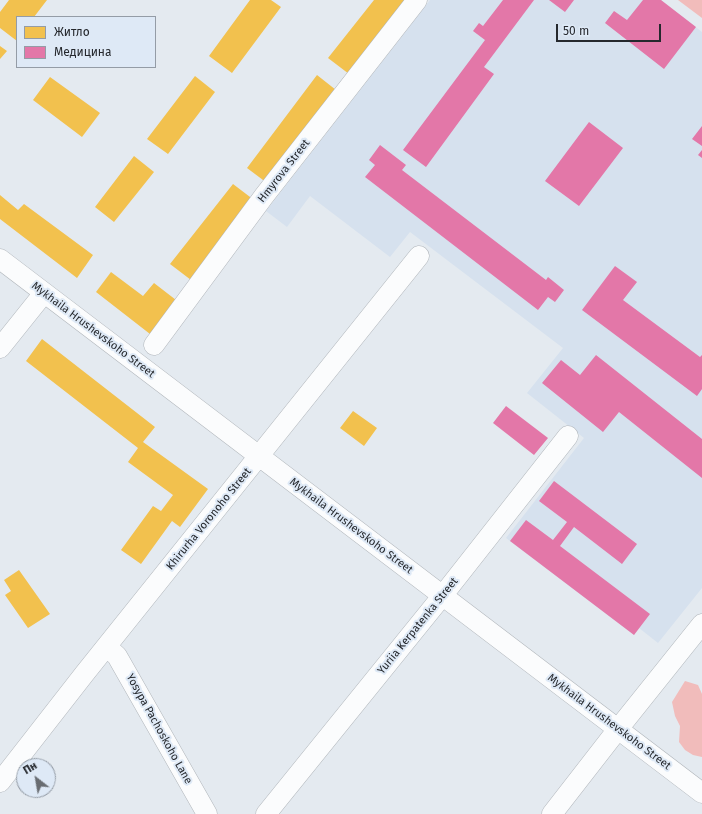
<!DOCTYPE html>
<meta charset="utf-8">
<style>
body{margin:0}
#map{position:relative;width:702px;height:814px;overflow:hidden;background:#e4eaf0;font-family:"Fira Sans",sans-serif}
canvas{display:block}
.legend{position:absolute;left:16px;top:16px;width:140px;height:52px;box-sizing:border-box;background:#dee9f6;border:1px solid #949ca6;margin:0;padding:5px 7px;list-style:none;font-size:12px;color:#25282d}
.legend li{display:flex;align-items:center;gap:8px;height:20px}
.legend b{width:20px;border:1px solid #949ca6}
.north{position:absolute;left:16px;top:758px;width:40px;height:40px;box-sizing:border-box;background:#dee9f6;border:1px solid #949ca6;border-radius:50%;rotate:329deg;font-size:11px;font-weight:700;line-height:16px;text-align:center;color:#25282d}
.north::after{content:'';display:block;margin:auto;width:14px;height:18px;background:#686c71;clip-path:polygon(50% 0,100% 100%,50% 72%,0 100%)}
.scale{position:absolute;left:556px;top:24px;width:105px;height:18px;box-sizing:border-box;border:2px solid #25282d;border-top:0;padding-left:5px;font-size:12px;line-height:14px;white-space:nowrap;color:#25282d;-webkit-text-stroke:3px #dee9f6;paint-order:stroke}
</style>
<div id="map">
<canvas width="702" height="814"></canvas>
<ul class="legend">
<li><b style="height:11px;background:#f2c14e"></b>Житло</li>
<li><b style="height:11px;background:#e377a8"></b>Медицина</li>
</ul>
<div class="north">Пн</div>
<div class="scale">50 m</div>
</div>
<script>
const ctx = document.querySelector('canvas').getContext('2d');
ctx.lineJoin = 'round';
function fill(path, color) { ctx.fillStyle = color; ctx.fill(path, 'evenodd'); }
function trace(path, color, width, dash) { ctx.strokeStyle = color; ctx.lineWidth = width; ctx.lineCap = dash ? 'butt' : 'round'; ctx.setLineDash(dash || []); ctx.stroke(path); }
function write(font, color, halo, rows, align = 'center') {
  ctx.font = font + ' "Fira Sans",sans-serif'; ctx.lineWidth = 4; ctx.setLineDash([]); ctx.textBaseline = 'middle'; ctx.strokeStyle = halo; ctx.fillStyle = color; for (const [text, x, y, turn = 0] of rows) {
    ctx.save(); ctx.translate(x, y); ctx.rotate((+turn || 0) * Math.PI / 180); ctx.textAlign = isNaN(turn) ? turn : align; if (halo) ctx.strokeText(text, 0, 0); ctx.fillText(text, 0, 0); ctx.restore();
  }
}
fill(new Path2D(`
 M430 0H661L702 32V588L658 643 639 628 634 635 506 538 584 438 527 393 563 348 410 232 390 257 310 196 287 227 266 211Z`), '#d6e1ee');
fill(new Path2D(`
 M678 0H702V18Z
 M685 681 698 685 702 694V757L693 755 685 750 679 742 680 726 675 716 672 702Z`), '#f1bcbb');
fill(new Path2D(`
 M9 0H47L34 17H17V41L0 28V12Z
 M250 0H271L281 7 232 73 209 56Z
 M374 0H406L349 74 328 58Z
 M0 46 7 51 0 59Z
 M317 75 336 90 267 183 247 168Z
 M195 76 215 92 168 154 147 139Z
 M50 77 100 113 82 137 33 100Z
 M134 156 154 172 114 222 95 207Z
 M233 184 254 200 191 280 170 264Z
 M0 195 18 210 24 204 93 255 77 278 0 219Z
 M111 272 143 296 154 283 176 300 150 334 96 292Z
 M42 339 155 427 143 442 208 489 180 527 172 521 141 564 121 550 153 506 161 511 173 495 128 462 138 448 26 361Z
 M353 411 377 428 364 446 340 428Z
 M19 570 50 614 28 628 5 595 11 591 4 580Z`), '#f2c14e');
fill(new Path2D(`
 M503 0H534L484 67 494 74 426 167 403 150 485 40 473 31 479 23 483 26Z
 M549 0H574L565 12Z
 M643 0H661L696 27 664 69 605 23 614 11 627 20Z
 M589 122 623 148 579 206 545 181Z
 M702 126V146L692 139Z
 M380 145 406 165 402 170 546 280 548 277 564 290 555 302 548 297 538 310 365 177 375 165 369 160Z
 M702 150V158L698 155Z
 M615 266 637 282 623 300 700 357 702 355V389L697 396 582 310Z
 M596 355 702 439V478L619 412 603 432 542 383 561 360 580 375Z
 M506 406 548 438 534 455 493 423Z
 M554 481 637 544 622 564 574 527 560 546 650 614 634 635 510 541 526 520 553 540 567 522 539 501Z`), '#e377a8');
const minor = new Path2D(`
 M0 259 702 793
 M154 345 264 196 417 0
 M0 348 44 293
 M107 647 117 656 207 814
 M0 782 85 673 419 256
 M266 814 443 595 568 436
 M552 814 618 729 702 624`);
trace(minor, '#afb4b9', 21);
trace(minor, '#fbfcfd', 20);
write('11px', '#25282d', '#dee9f6', [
 ["Hmyrova Street",284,171,-52],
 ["Mykhaila Hrushevskoho Street",93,330,37],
 ["Khirurha Voronoho Street",209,519,-51],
 ["Mykhaila Hrushevskoho Street",351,526,37],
 ["Yuriia Kerpatenka Street",418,626,-51],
 ["Mykhaila Hrushevskoho Street",609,722,37],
 ["Yosypa Pachoskoho Lane",159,729,61]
]);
</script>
